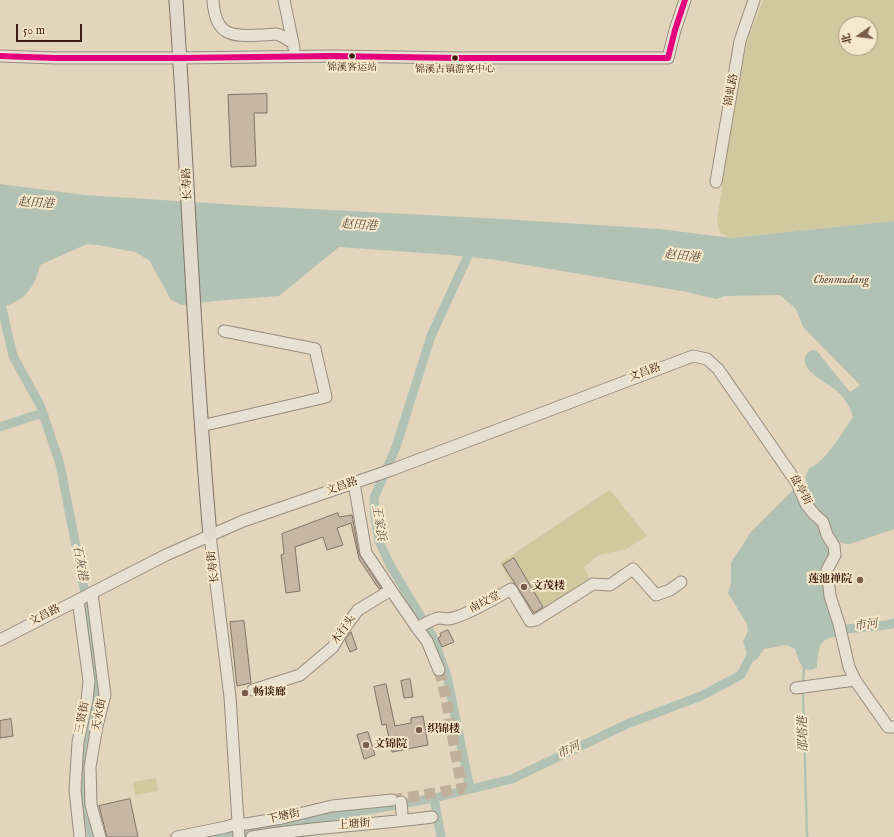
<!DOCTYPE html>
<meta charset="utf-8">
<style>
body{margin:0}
#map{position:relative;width:894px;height:837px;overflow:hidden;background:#e2d5bc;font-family:"IM FELL English","Noto Serif SC",serif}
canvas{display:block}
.north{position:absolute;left:838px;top:16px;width:40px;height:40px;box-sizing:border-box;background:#f6e8ca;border:1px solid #ac967f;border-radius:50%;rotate:256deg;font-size:11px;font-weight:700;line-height:16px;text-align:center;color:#3d1c0f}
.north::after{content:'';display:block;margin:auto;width:14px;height:18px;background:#775d4c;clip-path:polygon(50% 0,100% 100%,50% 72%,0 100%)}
.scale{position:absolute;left:16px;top:24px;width:66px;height:18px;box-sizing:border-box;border:2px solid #3d1c0f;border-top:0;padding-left:5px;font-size:12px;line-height:14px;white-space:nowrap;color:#3d1c0f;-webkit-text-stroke:3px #f6e8ca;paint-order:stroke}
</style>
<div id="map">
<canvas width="894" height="837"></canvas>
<div class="north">北</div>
<div class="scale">50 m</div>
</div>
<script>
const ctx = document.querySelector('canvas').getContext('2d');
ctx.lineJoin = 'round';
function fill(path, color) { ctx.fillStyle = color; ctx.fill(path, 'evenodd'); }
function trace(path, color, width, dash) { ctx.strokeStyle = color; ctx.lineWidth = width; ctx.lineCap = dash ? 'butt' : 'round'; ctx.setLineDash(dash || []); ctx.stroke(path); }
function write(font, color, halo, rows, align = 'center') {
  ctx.font = font + ' "IM FELL English","Noto Serif SC",serif'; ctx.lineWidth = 4; ctx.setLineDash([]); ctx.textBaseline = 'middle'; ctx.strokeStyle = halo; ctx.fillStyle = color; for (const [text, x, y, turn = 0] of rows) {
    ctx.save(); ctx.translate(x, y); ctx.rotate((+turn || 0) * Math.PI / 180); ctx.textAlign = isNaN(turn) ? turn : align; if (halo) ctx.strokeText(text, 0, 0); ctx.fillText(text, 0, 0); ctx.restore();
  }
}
fill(new Path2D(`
 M763 0H894V220L893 221 731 238 720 233 717 222 725 165 746 44ZM846 24H870V48H846Z
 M610 490 647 536 626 549 599 555 584 567 591 582 532 619 500 563Z
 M156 778 158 791 135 795 133 782Z`), '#d0c89e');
fill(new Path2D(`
 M0 184 85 195 254 206 503 219 660 229 731 238 893 221 894 220V529L850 544H846L839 542 832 546 825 570 838 627 846 626 848 628 847 634C820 640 819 639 817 667L811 670 804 669 799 661 795 649 786 645 764 649 757 659 750 664 747 662V655L743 641 748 631 747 624 728 593 731 583V564L733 559 743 545 750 533 793 490 797 493 808 485 805 477 809 468C824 464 844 430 853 417 851 407 844 398 837 391 829 384 798 370 806 355 808 351 812 350 816 350L850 392 860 385 803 327 796 309 780 295 725 296 716 299 687 292 496 260 451 255 339 247 279 296 214 301 182 305 171 300 149 260 135 252 98 245 87 244 40 265C35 287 24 303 0 307Z`), '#b1c2b4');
trace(new Path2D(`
 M803 685 804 668
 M803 690 807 837`), '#b1c2b4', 2.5);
trace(new Path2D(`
 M0 300 13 356 40 405 60 464 93 634 95 698 83 766 85 803 92 837
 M0 427 36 415H44
 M836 630 887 625 894 623
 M470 789 447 676 433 637 390 565 379 541 375 516 374 498 396 447 431 336 472 247
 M434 798 441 837
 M217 837 434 798 512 779 627 724 701 696 741 675 753 651`), '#b1c2b4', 9);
const building = new Path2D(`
 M267 94V113H254L256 166 231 167 228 95Z
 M338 513 339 517 352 515 359 554 381 588 379 589 359 559 351 523 337 528 343 545 327 550 323 537 295 547 300 591 286 593 281 555 284 554 282 534Z
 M514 558 543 607 534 613 503 565Z
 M244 621 251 683 237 686 230 622Z
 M448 630 454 642 442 647 438 638 441 636 440 634Z
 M351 632 357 649 350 652 345 640Z
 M410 679 413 697 404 698 401 681Z
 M386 684 395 726 411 723V718L423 716 428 745 392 752 386 724 382 725 374 687Z
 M11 719 13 736 0 738V721Z
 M368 732 375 755 364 759 357 735Z
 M130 799 138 837H107L99 806Z`);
fill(building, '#c8b6a5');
trace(building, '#7f7365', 1);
trace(new Path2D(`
 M439 670 445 694 462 789
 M392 800 465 788`), '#c1b099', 11, [11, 5.5]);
const minor = new Path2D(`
 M213 0C215 35 230 37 261 35 266 35 272 34 276 34 282 35 288 40 293 43
 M284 0 294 48
 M0 56 55 58H180L332 56 458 58H668L675 30 685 0
 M716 182 740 41 754 0
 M201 426 326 397 315 349 224 331
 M354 483 366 553 391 590
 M210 535 230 697 239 837
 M92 593 105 695 97 726 90 767 91 805 100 837
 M78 600 89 681 87 700 78 742 75 790 80 837
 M417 628 427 641 439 670
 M0 640 166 555 243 521 394 469 693 356 707 359 718 369 797 483 806 504 814 514 823 522 827 535 834 546 835 555 827 570 830 596 839 624 849 667 855 680 888 727H894
 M796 688 855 680
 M253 690 300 675 333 647 343 630 358 610 391 590 417 628C424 625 431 619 439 618 442 618 446 619 449 619 466 616 496 598 511 589L530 621 536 620 593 584 610 585 633 569 656 595 670 590 681 582
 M401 802 402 813
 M177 837 226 827 239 823 246 824 282 818 332 806 392 800
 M252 837C312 827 372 825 432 817`);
const major = new Path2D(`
 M176 0C188 178 194 357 210 535`);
trace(minor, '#978b7c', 13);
trace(major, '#7f7365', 15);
trace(minor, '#e7e1d4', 11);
trace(major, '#e2dbcd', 13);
trace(new Path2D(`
 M0 56 55 58H180L332 56 458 58H668L675 30 685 0`), '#e5007d', 6);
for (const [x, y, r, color] of [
 [352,56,3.5,"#3d1c0f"],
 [455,58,3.5,"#3d1c0f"],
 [860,580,4,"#775d4c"],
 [524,587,4,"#775d4c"],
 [245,693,4,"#775d4c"],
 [419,730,4,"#775d4c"],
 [366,745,4,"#775d4c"]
]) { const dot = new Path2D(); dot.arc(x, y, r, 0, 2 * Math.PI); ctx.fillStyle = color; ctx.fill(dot); trace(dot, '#f6e8ca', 1.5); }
write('10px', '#3d1c0f', '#f6e8ca', [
 ["锦溪客运站",352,68],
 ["锦溪古镇游客中心",455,70]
]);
write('11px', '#3d1c0f', '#f6e8ca', [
 ["锦虬路",732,90,-80],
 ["长寿路",188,184,-93],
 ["文昌路",645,373,-20],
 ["文昌路",342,487,-19],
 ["盘亭街",800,490,61],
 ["长寿街",214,567,-97],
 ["南坟堂",485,603,-27],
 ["文昌路",45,616,-27],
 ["木行头",344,630,-55],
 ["天水街",100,715,-78],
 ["三贤街",83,718,-79],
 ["下塘街",284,817,-12],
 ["上塘街",354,825,-5]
]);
write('bold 11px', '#3d1c0f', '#f6e8ca', [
 ["莲池禅院",852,580,"right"],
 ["文茂楼",532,587],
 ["畅谈廊",253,693],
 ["织锦楼",427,730],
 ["文锦院",374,745]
], 'left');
write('italic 12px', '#5a4b40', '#f6e8ca', [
 ["赵田港",36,204,4],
 ["赵田港",359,226,4],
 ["赵田港",682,257,6],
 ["Chenmudang",841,281],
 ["王家浜",378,523,81],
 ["石灰港",79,563,79],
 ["市河",866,626,-8],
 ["邵塔港",804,734,-92],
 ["市河",569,751,-26]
]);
</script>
